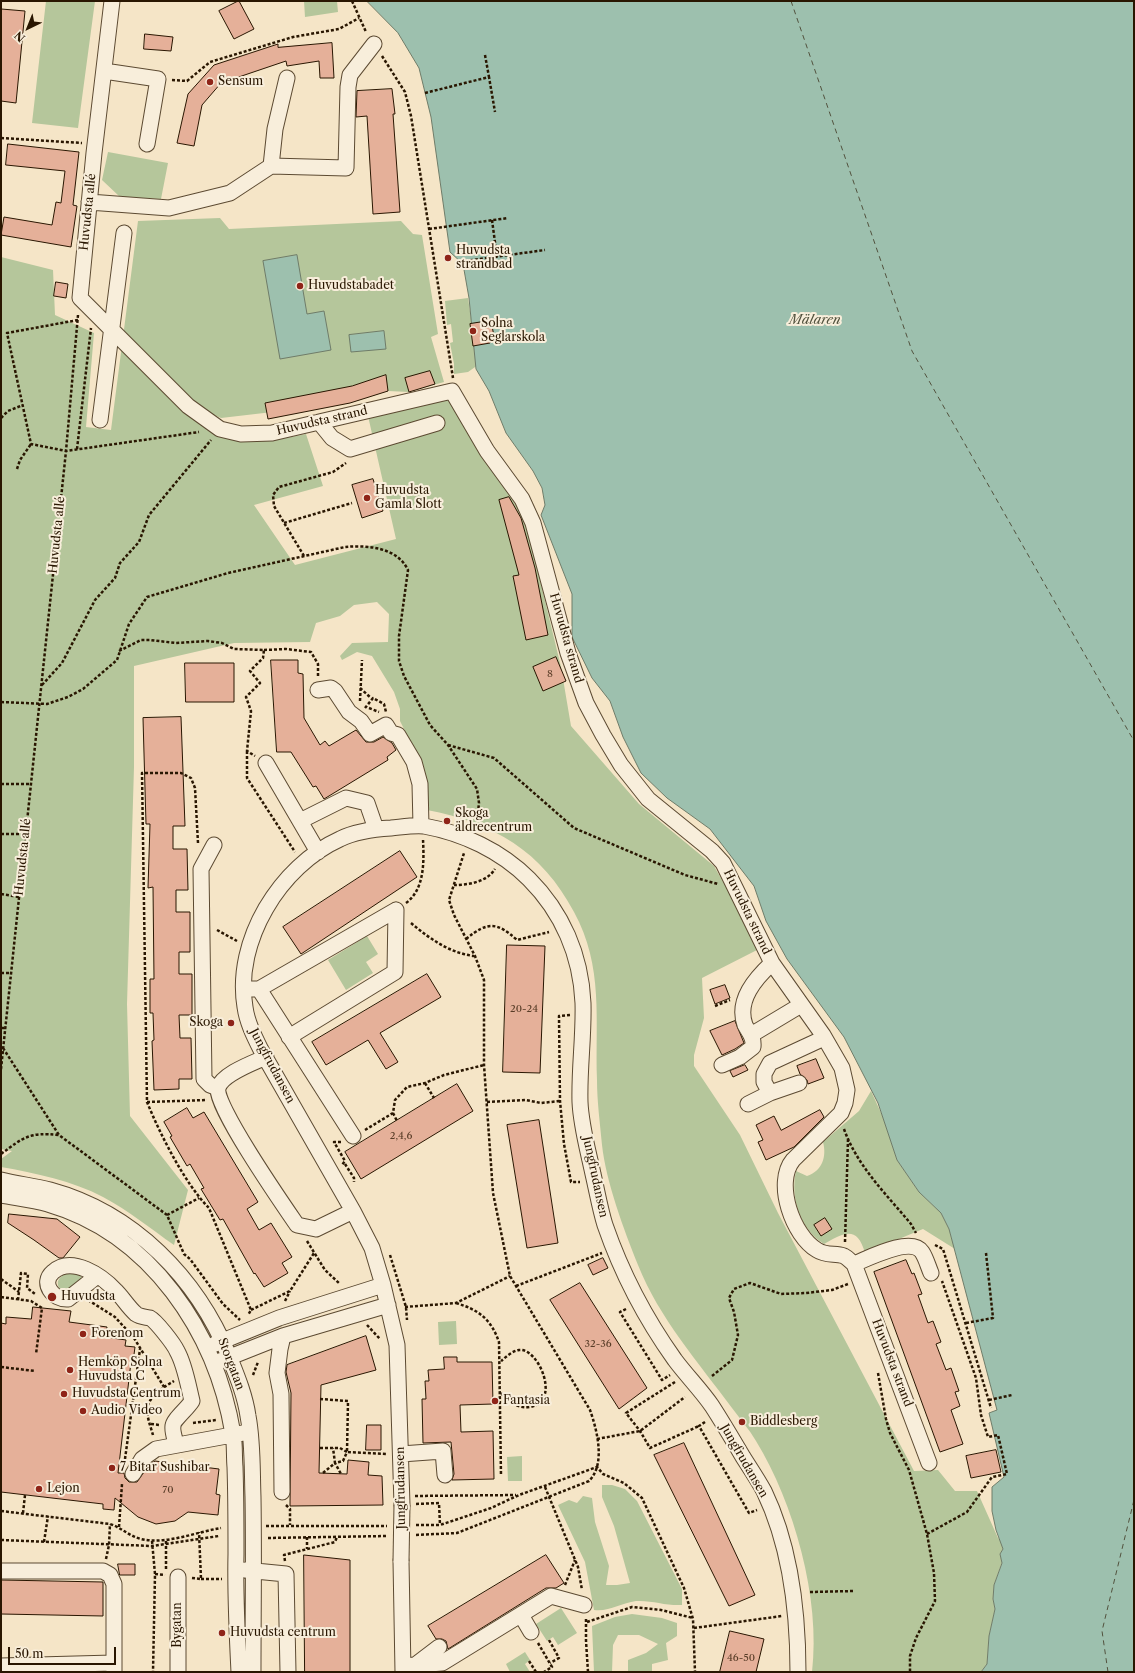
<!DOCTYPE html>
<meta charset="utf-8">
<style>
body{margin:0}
#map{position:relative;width:1135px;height:1673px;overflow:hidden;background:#f5e5c7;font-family:"Libre Caslon Text",serif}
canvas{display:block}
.frame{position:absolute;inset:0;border:2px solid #291601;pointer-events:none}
.north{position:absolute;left:8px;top:8px;width:40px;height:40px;-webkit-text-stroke:3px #f8eedb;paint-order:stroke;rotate:223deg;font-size:11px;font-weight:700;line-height:16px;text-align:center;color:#291601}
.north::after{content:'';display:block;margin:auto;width:14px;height:18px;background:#291601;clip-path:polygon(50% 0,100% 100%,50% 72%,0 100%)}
.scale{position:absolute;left:8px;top:1647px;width:108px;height:18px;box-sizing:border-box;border:2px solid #291601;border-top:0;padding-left:5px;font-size:12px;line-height:14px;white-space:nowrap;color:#291601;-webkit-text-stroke:3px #f8eedb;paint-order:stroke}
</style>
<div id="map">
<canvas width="1135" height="1673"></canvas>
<div class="frame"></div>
<div class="north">N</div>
<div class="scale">50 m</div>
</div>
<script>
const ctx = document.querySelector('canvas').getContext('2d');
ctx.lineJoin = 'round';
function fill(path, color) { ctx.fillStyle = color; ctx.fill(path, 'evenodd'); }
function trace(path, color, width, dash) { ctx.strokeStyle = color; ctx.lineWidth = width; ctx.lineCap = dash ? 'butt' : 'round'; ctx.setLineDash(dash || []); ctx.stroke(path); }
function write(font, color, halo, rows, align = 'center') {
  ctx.font = font + ' "Libre Caslon Text",serif'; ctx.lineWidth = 4; ctx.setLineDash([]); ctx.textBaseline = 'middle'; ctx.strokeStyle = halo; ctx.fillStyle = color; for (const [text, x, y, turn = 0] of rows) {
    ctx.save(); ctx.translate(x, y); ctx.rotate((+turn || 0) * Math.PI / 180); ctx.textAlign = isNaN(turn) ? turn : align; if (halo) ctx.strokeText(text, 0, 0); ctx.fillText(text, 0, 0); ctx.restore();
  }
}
fill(new Path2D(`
 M46 1H95L78 128 32 123Z
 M304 1H337L338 12 305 17Z
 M108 152 168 163 161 199 120 197 102 180Z
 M220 218 229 229 401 221 413 234 422 235 438 334 431 337 444 382 409 392 388 391 350 403 221 418 195 407 182 389 184 405 223 435 272 441 306 434 323 486 254 505 295 565 396 539 368 416 451 397 526 522 561 667 571 726 639 804 714 866 739 910 757 950 702 978 704 1018 694 1055V1066L740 1135 778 1213 914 1471 938 1470 955 1491H977L998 1538 1001 1540 1003 1549 1000 1554 1002 1562 994 1585 993 1599 995 1609 989 1636 987 1664 981 1672H812C821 1599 794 1503 756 1441 749 1429 740 1419 732 1408 699 1363 659 1318 638 1265 624 1230 606 1182 602 1145 600 1123 597 1101 597 1080 595 1020 604 967 574 912 542 851 494 823 427 810L418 757 400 721V709L394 692 372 656 357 652 342 660 340 656 352 643 388 642 389 614 377 602 354 605 340 616 316 623 310 642 234 643 134 666V767L127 1004 130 1116 188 1190 174 1245C151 1229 128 1210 103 1197 73 1181 35 1173 1 1167V1159L12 1151 1 1149V257L53 270 55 315 94 333 86 427 111 430 138 221Z
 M468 298 478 365 468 372 454 374V364L450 343 453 342 451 324 447 325 445 301Z
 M367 936 378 954 366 962 373 973 346 990 328 960Z
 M871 1091 888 1128 897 1160 919 1192 941 1213 949 1229 955 1249 923 1229 865 1253C857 1225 844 1233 824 1244 800 1229 790 1198 796 1171L807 1176C822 1171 827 1157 823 1142L859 1111Z
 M72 1271 81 1275V1280L64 1294C52 1282 59 1276 72 1271Z
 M456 1321 457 1344 439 1345 438 1322Z
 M522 1456V1481H508L507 1457Z
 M602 1485H612L625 1489 637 1501 682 1589V1605C666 1606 652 1600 636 1601 621 1603 609 1612 594 1610L585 1562 558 1505 569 1500 577 1503 583 1496 592 1498 595 1522 609 1566 606 1585H617L630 1583 614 1526 602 1497Z
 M561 1608 577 1633 558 1645 553 1637 547 1641 536 1624Z
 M632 1614 662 1618 677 1623V1636L666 1643 668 1660 652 1664V1672H628V1660L646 1653 658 1644 639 1635H618L613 1645 612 1672H594L592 1626 615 1617Z
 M525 1652 530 1660 525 1664 530 1672H510L506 1664Z`), '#b5c69b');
const water = new Path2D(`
 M367 1H1134V1672H981L987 1664 989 1636 995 1609 993 1599 994 1585 1002 1563 1000 1554 1003 1549 996 1530 992 1511V1487L1004 1477 989 1413 997 1410 949 1229 941 1213 919 1192 897 1160 878 1103 844 1037 787 959 766 921 754 886 710 829 667 798 641 773 623 737 610 701 592 678 572 637V594L541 515 545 505 542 488 533 471 506 433 489 391 476 369 469 298 463 264 450 252 431 117 419 68 398 33Z
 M297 255 307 314 324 311 331 350 280 359 263 261Z
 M384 331 386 349 351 352 349 335Z`);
fill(water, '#9dc0ae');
trace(water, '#6f7c69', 1);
trace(new Path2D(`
 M791 1 912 351 1134 741
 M1108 1672 1102 1631 1134 1500`), '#52523e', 1, [5, 4]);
const building = new Path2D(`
 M239 1 254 29 234 39 219 11Z
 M1 9 25 11 16 103 1 101Z
 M145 34 173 37 171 51 144 49Z
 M332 43 334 78H320L319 61 287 66 286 61 221 83 202 105 194 146 177 143 188 94 214 65 278 44V47Z
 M392 89 395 114H393L400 212 373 214 367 116 356 117 357 91Z
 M8 144 79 152 73 205 77 206 71 247 1 235 4 217 52 225 56 202 61 203 65 171 6 165Z
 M56 282 68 284 66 298 54 296Z
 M489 321 490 324 492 326 494 336 490 343 473 346 470 324Z
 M430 371 435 384 409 392 405 378Z
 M386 375 388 391 350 403 268 419 265 403 352 386Z
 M373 479 383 511 362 518 352 485Z
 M509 497 521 518 535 568 548 635 526 640 513 576 519 575 499 500Z
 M556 657 566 681 543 691 533 667Z
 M271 660H298V673L303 674 304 718 320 745 325 741 329 746 356 730 366 742H374L383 737 392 743 396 750 387 757 388 760 324 799 316 786 313 787 291 752H277Z
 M185 663H234V702H186Z
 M181 717 185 826H173V849H187L188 890H176V912H190V952H179V974H192V1015H179L180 1038H191L192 1079H179V1089L154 1090 152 1041 154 1040 153 1013H150V979H154L153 887 148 888 150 824H146L143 718Z
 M400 851 417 877 301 954 283 927Z
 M507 945 545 946 540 1073 503 1072Z
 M427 974 441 997 380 1033 398 1062 386 1069 368 1040 326 1065 312 1042Z
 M725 985 730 998 715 1004 710 990Z
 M735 1021 744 1043 735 1049 722 1055 710 1031Z
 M816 1059 824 1078 808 1084 807 1080 800 1074 797 1066Z
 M745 1065 748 1070 733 1077 730 1071Z
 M457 1084 473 1111 361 1179 345 1152Z
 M187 1108 193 1118 204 1112 258 1202 247 1209 259 1230 271 1223 292 1257 282 1263 288 1273 264 1287 255 1273 254 1274 223 1219 220 1220 201 1189 204 1188 190 1164 187 1166 170 1137 172 1136 164 1122Z
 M820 1110 824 1117 794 1147 766 1160 758 1142 763 1140 756 1125 774 1116 781 1130Z
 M539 1120 558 1243 527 1248 507 1125Z
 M9 1214 57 1219 80 1237 63 1258H59L34 1240 8 1223Z
 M825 1218 832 1229 821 1236 814 1225Z
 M603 1258 608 1268 593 1275 588 1265Z
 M906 1260 912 1274 914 1273 922 1294 918 1295 928 1323 933 1321 941 1342 936 1344 946 1370 951 1368 959 1391 955 1392 960 1406 951 1410 963 1444 940 1452 874 1272Z
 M580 1283 647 1388 619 1409 550 1300Z
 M33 1307 71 1311 69 1322 107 1327 106 1337 126 1340 125 1346 135 1347 133 1362H131L118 1473H124L125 1478 129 1482H137L149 1465 155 1461 219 1469 216 1494 220 1495 218 1515 188 1512 175 1521 156 1524 138 1517 115 1498 114 1510 103 1509V1504L1 1492V1323L6 1324V1317L31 1319Z
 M366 1336 376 1370 321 1385 319 1473 347 1474 348 1460 369 1462 368 1475 382 1476 383 1505 290 1506 291 1393 286 1372 287 1365Z
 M444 1357H457V1362H492L493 1404 460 1405 461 1432 493 1431 494 1479 452 1480 454 1474 451 1442 423 1443 422 1399H426L425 1381H429L428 1370 444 1369Z
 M367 1425H381V1450H366Z
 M684 1443 755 1595 729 1606 654 1455Z
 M996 1450 1001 1472 971 1478 966 1456Z
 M304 1555 350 1560V1672H305Z
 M546 1555 564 1583 556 1588H546L448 1649 446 1641 442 1639H436L428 1626Z
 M118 1564H135V1575H120Z
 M1 1580 103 1582V1616L1 1614Z
 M730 1631 764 1639 756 1672H720Z`);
fill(building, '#e5b099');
trace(building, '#291601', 1);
const minor = new Path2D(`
 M112 1 94 153 80 298 188 406 220 429 241 434 272 433 452 391 487 451 522 499 533 523 568 653 586 703 603 735 621 765 648 799 712 851 723 863 772 963 823 1035 842 1068 847 1090 845 1103 841 1113 793 1160C774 1183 793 1236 817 1250 826 1256 835 1253 844 1256 848 1258 851 1262 854 1264 869 1258 911 1236 922 1252 926 1258 928 1266 931 1273
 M104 71 158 79 147 144
 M271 166 275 129 287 78
 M89 202 169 208 230 193 271 166 346 168 348 87 350 75 374 44
 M100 420 124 233
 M319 422 332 438 350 449 437 423
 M318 690 331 688 335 691 349 712 361 721 370 734 386 725 391 733 398 735 414 762 420 784 421 826
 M266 763 318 852
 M300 821 346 798 367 803 376 829
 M214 845 201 869 204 1079 210 1085 218 1088
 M249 989H259L396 910
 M259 989 353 1136
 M751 1035 801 1005
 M289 1037 395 972 396 910
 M266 1057C253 1063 222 1074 218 1088 214 1105 284 1206 297 1225L316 1229 353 1211
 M722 1065 740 1057 753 1047C754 1037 749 1033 745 1025 736 1000 756 978 772 963
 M770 1093 764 1082V1074L770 1063 824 1038
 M748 1104 770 1093 799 1083
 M1 1180C17 1184 34 1186 50 1190 134 1213 197 1278 229 1356 237 1376 245 1395 248 1416 253 1442 252 1470 253 1497 254 1555 253 1614 253 1672
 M1 1195C17 1198 33 1200 48 1204 151 1234 216 1332 233 1434 235 1444 234 1456 235 1467 236 1496 236 1525 236 1554 235 1594 237 1633 239 1672
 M854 1264 929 1463
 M97 1276 68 1299C53 1300 40 1283 53 1272 72 1255 102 1276 116 1291 123 1298 128 1307 136 1314 140 1317 146 1317 150 1318 156 1321 174 1344 177 1351 185 1365 188 1385 192 1401 188 1408 173 1420 173 1426 172 1431 175 1439 176 1444
 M215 1344 279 1318 383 1285
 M220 1361 283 1336 388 1305
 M401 1454 443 1451 445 1475
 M133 1474 142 1459 156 1449 243 1433
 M282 1492 281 1394 277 1373 280 1349 283 1336
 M402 1505 397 1345 383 1285 372 1248 353 1211 261 1050C254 1036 247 1022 245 1007 234 941 280 866 340 839 356 831 373 829 391 828 402 827 414 825 424 826 463 833 501 851 529 879 562 912 581 955 583 1003 584 1036 579 1069 580 1102 581 1126 588 1150 593 1174 597 1191 600 1209 605 1225 622 1274 645 1318 675 1360 687 1376 701 1390 712 1406 723 1423 733 1440 743 1457 750 1468 758 1480 764 1491 790 1545 798 1613 798 1672
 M401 1561 403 1672
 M245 1570 286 1574 288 1672
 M1 1571H103L110 1575 114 1584V1672
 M521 1615 531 1632
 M1 1666 113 1663
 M403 1666 442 1663 551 1596 584 1605
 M414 1666 439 1647
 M178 1672V1577`);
trace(minor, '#5c4a32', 17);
trace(new Path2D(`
 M352 1 366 32
 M485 55 489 77
 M382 56 405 92 411 116 453 378
 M172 80 187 81 210 62 293 37 339 29 359 18
 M425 93 489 77 495 112
 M1 138 82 143
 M492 220 497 257
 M429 229 508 218
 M465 261 545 250
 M78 320 7 333 31 444 66 451 199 432
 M1 418 8 411 23 405
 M77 449 91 328
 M17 469 20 460 31 444
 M284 523 352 503
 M304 556 274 506 273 495 279 487 333 472 346 463
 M264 650 286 649 311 652 318 664V677
 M119 651 141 640H150L176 643 208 641 222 643 234 649 264 650 263 658 250 671 260 683 246 697 251 711 247 751 255 756
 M42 685 62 663 95 600 115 578 120 563 139 542 149 515 211 440
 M360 688 371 698
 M360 701 362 660
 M1 702 47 704 68 697 83 689 117 660 129 624 147 597 228 573 345 547C367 545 397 547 408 570L399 636V661L404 676 430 725 448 745 477 789 479 803 477 821
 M365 708 373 698 384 704 386 712
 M369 708 379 712
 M448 745 494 758 574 828 685 875 718 884
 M247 751V778L295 852
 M1 784H31
 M1 834H26
 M198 843 195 788 191 778 181 773H142L147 1102C160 1134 185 1184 209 1208L251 1310 248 1315
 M454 885C468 885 487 882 495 869
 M1 894 19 897
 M406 903C425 889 424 861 423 839
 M411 923C430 939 450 953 474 956
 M217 930 237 941
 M466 939C488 921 497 922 517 940L549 932
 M1 973H11
 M715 1006 730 1000
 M570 1015 559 1016 560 1101 564 1144 571 1182H580
 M1 1028H5
 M3 1048 59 1135
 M1 1069 66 451 78 315
 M425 1083 434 1098
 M147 1102 207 1100
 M487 1102 526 1100 541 1103 560 1101
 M393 1113 397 1121
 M844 1129C857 1166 887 1195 911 1224L916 1233
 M365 1130 393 1113 395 1100 407 1087 425 1083 444 1075 484 1065
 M341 1142H334L345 1161 342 1165
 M1 1154C24 1137 29 1132 59 1135L167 1215 184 1254 190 1259 223 1304 240 1320
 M345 1164 354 1178V1182
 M167 1215 199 1198
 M307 1241 325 1270 340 1284
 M845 1242 848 1139
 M935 1245 943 1249 991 1408
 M390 1255 406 1307 407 1320
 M1 1279 19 1292
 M516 1286 602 1253
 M1 1297 31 1301 42 1308 36 1354
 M18 1300 21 1273 28 1274 27 1288 35 1294
 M88 1300 115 1317 134 1338 164 1387
 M285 1301 290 1291
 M456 1303C479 1310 491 1319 499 1342L501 1476
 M405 1307 456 1303 510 1276
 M626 1309 620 1312 662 1380 670 1375
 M251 1310 290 1291 314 1253
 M966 1323 993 1318 986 1253
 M367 1325 380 1339
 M1 1367 35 1371
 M878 1373 886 1419 890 1433 909 1470 927 1534 934 1573 935 1601 916 1638 910 1656V1672
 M253 1375 258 1362
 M712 1376 732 1360 738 1335 734 1312 729 1298 734 1289 750 1283 781 1294 806 1293 832 1290 848 1284
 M675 1382 626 1413 640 1431 650 1448 699 1426
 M501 1393C509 1402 518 1409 530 1407 562 1402 538 1347 519 1350 512 1351 506 1357 501 1361
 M320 1399 348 1401 347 1452 386 1454
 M989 1400 1012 1395
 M705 1422 699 1426 749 1513 757 1510
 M193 1423 216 1420
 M151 1424 160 1425
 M153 1435C151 1428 147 1417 147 1410 148 1396 164 1387 174 1381
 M597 1439 640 1431 685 1397
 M320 1448H340L347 1452 343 1461 335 1463 341 1474
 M125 1459 140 1349
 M323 1473 335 1463 333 1448
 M545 1487 578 1567 582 1590
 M415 1496 516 1495
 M416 1504 439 1503 440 1525
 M286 1505 290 1509V1525
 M1 1511 110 1524C122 1528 129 1536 141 1539 166 1545 196 1532 221 1528
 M23 1513 25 1495
 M416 1525H440L491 1508 519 1495 597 1467 603 1474 624 1483 642 1498 684 1588 693 1619 695 1672
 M266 1526H387
 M119 1527 122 1484
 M927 1534 967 1512 992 1477 1007 1474 998 1435 988 1437 981 1415 976 1378 942 1281
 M416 1535 457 1533 589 1481C606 1464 597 1430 590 1410L510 1276 493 1193 484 1065V980L475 956 454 915 449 900 464 853
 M307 1537V1549
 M268 1538 387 1536
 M1 1540 152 1546 219 1536
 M152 1541 155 1574 153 1672
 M44 1542 48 1516
 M106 1559 109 1545 110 1524
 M285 1561 284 1555 335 1542 337 1537
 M166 1569V1539
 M155 1574 165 1575
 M192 1578 201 1579 199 1532
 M201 1579H222
 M565 1585 575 1560
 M810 1592 854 1591
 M586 1619V1641L588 1672
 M587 1622 632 1607 661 1610 693 1618
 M694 1628 782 1616
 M549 1640 559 1658 550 1663
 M538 1643 552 1667 544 1672
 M529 1661 536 1672`), '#291601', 2.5, [3, 2]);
trace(minor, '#f8eedb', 15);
const minorBridge = new Path2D(`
 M401 1561 402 1505`);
trace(minorBridge, '#5c4a32', 17, []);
trace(minorBridge, '#f8eedb', 15);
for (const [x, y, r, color] of [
 [210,82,4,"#8f2418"],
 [448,258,4,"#8f2418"],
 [300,286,4,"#8f2418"],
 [473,331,4,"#8f2418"],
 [367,498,4,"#8f2418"],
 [447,821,4,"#8f2418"],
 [231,1023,4,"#8f2418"],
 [52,1297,5,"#8f2418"],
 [83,1334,4,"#8f2418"],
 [70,1370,4,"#8f2418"],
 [64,1394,4,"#8f2418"],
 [495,1401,4,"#8f2418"],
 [83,1411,4,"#8f2418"],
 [742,1422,4,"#8f2418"],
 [112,1468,4,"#8f2418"],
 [39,1489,4,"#8f2418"],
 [222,1633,4,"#8f2418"]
]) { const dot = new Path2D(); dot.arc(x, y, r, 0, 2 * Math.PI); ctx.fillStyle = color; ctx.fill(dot); trace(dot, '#f8eedb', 1.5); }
write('10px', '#583c27', null, [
 ["8",550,674],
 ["20-24",524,1009],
 ["2,4,6",401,1136],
 ["32-36",598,1344],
 ["70",168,1490],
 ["46-50",741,1658]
]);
write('12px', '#291601', '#f8eedb', [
 ["Sensum",218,82],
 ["Huvudsta",456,251],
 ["strandbad",456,265],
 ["Huvudstabadet",308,286],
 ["Solna",481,324],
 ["Seglarskola",481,338],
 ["Huvudsta",375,491],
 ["Gamla Slott",375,505],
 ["Skoga",455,814],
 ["äldrecentrum",455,828],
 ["Skoga",223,1023,"right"],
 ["Huvudsta",61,1297],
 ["Forenom",91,1334],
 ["Hemköp Solna",78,1363],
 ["Huvudsta C",78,1377],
 ["Huvudsta Centrum",72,1394],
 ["Fantasia",503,1401],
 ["Audio Video",91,1411],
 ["Biddlesberg",750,1422],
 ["7 Bitar Sushibar",120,1468],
 ["Lejon",47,1489],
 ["Huvudsta centrum",230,1633]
], 'left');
write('12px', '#291601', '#f8eedb', [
 ["Huvudsta allé",88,212,-84],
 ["Huvudsta strand",322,421,-13],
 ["Huvudsta allé",57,535,-84],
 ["Huvudsta strand",566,638,74],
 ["Huvudsta allé",23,857,-84],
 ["Huvudsta strand",747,912,64],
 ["Jungfrudansen",272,1066,62],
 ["Jungfrudansen",595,1177,78],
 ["Huvudsta strand",892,1363,69],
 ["Storgatan",231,1364,69],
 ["Jungfrudansen",744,1461,60],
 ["Jungfrudansen",401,1488,-91],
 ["Bygatan",178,1625,-90]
]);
write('italic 13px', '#52523e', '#f8eedb', [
 ["Mälaren",815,320]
]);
</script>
